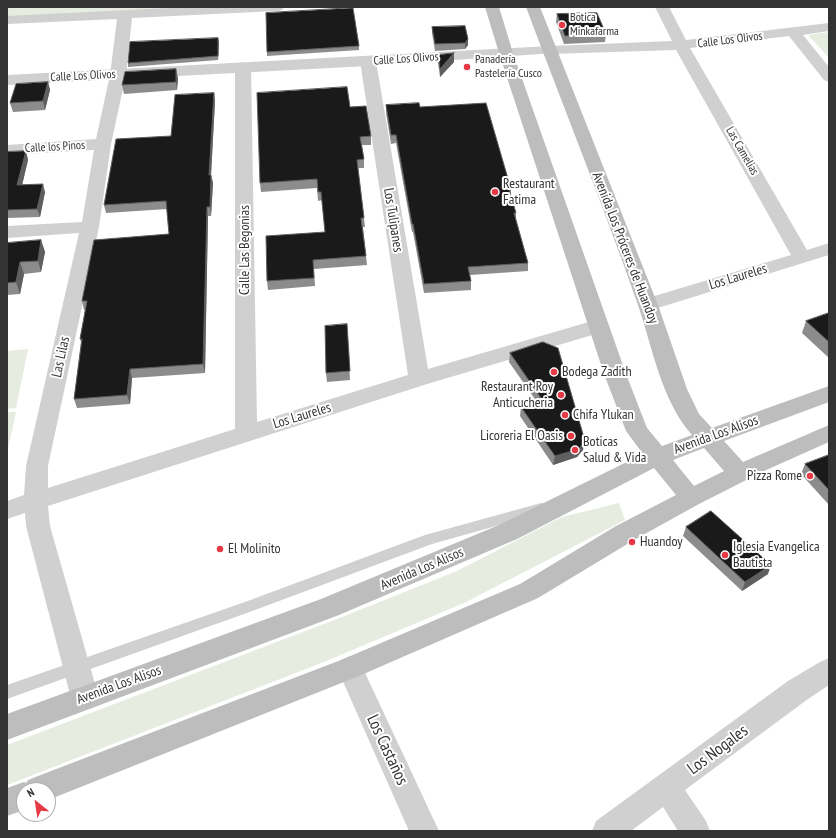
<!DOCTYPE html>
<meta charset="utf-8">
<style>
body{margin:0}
#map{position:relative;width:836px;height:838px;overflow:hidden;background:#fff;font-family:"PT Sans Narrow",sans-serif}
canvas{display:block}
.frame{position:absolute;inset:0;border:8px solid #333;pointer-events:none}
.north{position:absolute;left:16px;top:782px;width:40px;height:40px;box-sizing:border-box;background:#fff;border:1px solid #adadad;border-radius:50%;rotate:330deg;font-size:11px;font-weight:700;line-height:16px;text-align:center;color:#333}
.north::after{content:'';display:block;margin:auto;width:14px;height:18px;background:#e63946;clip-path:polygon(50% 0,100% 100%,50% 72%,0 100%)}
</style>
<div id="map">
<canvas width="836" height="838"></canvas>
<div class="frame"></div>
<div class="north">N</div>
</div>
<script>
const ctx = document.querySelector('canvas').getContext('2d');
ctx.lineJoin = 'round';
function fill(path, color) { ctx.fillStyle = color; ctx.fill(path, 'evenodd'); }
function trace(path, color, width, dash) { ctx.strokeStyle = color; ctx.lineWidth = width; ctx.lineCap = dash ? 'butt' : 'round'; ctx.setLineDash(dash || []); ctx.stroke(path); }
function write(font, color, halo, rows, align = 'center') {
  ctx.font = font + ' "PT Sans Narrow",sans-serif'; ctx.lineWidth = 4; ctx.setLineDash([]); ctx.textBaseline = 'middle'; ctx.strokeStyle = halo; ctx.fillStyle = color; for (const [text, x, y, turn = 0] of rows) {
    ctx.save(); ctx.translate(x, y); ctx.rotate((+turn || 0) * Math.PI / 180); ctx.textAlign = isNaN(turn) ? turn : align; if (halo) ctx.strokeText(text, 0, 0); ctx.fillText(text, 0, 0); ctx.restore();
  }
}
fill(new Path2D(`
 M7 7H206L7 17Z
 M829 32V58L808 35Z
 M28 349 16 408 7 409V351Z
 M7 412H16L7 453Z
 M619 503 625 520 464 603 324 662 7 785V745L337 619 457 571 562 517Z`), '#e6ecdf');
fill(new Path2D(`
 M541 503 546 504 548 508 546 512 432 544 255 610 7 699V685L245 602 425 535Z`), '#d0d0d0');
fill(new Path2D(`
 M189 7H284L282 10 277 11 132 18 126 75 111 144 99 227 48 466V488L235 429V67L238 64 243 62 248 64 251 67 257 422 408 375 360 61 363 58 368 56 373 58 376 61 428 369 599 319 606 321 609 326 606 331 427 384 48 506 50 526 99 698 95 707 85 710 75 707 71 698 26 526 25 513 7 519V501L24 495 26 466 79 233 7 238V226L82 222 94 150 7 155V145L96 139 110 75 117 19 7 24V16Z
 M655 7H669L686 40 829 23V31L803 35 829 67V82L824 80 789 36 690 48 807 250 829 243V255L648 311 641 310 638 305 641 300 791 255 676 50 550 54 545 53 543 50 545 47 550 46 672 41Z
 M350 656 359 660 439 831H409L337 668 341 660Z
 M829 658V685L808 699 685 790 706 821 710 831H678L663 807 631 831H592L596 821 788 681 820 662Z`), '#d0d0d0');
fill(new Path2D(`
 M550 46 555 47 557 50 555 53 368 66 7 85V75Z`), '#d0d0d0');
fill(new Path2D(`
 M485 7H499L513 53 626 374 647 428 662 446 692 435C661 400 653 349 638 305 603 205 563 106 526 7H540L658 305 687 389 699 414 712 428 829 386V402L724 441 743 462 829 425V442L764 471 699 504 634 540 538 598 359 676 48 800V790H24V810L7 816V788L24 782 26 783 28 780 38 776 341 660 520 584 616 526 676 495 654 468 517 539 339 615 7 740V714L321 599 499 525 643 454 626 431 604 374 499 53ZM704 448 724 471 694 486 673 460Z`), '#bdbdbd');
fill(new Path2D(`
 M557 14 606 34 605 42 564 44 556 22Z
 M432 27 468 39V45L465 49 435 51 432 33Z
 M219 42 218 60 128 67V63Z
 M359 46V50L267 56V52Z
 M438 55 454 62 440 77 438 63Z
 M178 78 177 90 124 94 122 85Z
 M48 82 50 90 45 110 13 112 10 103Z
 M214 93 215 101 211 175 213 183 211 216H208L205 373 132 378 130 404 77 408 74 399 81 342 80 339 85 310H84L82 301 169 234 167 209 106 213 104 205Z
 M386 105 420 107 511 189V194L516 213V219L528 263V271L470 275 471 281V290L424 293 413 232H412L396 143 391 144 386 113Z
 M350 107 371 136V145H362L364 159V168H358L364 218 365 227H363L366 256 367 265 314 269 315 286 268 290 267 281 325 232 322 200 318 201 317 188 261 192 260 183Z
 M26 151 28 160 22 185 45 192 40 217 7 218V152Z
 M41 240 45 252 41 272 24 274 20 294 7 295V243Z
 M829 313V358L802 333 806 321Z
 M347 324 350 380 327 382 326 373Z
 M510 353 583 450 577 457 553 465 520 416 521 407 537 402 509 362Z
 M829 455V505L801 474 805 464Z
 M686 527 768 574 742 591 683 536Z`), '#8c8c8c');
fill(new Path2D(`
 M218 38 219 42 218 60Z
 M468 39V45L465 49V43Z
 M454 53V62L440 77V69Z
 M176 69 178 78 177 90 176 82Z
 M48 82 50 90 45 110 43 101Z
 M214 93 215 101 211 175 213 183 211 216 210 207 209 175Z
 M26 151 28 160 20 194 17 185Z
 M43 184 45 192 40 217 37 209Z
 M207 207 208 216 205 373 203 364Z
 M41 240 45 252 41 272 38 261Z
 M20 262 24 274 20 294 16 282Z
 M130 369 132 378 130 404 127 395Z
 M585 441 583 450 577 457 553 465 555 456Z
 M771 565 768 574 742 591 745 582Z`), '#5f5f5f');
const building = new Path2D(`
 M353 8 359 46 267 52 266 13Z
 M597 13 606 34 565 36 557 14Z
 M465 26 468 39 465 43 435 44 432 27Z
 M218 38V56L128 63 130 42Z
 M454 53 440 69 438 55Z
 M176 69V82L122 85 125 72Z
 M48 82 43 101 10 103 16 84Z
 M347 87 350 107 366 106 371 136 360 137 364 159 357 160 364 218H361L366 256 313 260 314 278 267 281 266 236 325 232 321 192H318L317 179 260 183 257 93Z
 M214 93 209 175H211L210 207H207L203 364 130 369 127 395 74 399 82 339H80L87 301H82L94 240 169 234 166 201 104 205 116 139 171 136 175 95Z
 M419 103 420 107 486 103 511 189H509L516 213H514L528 263 468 267 471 281 424 284 413 224H412L396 135H391L386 105Z
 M26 151 17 185 43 184 37 209 7 210V152Z
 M41 240 38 261 20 262 16 282 7 283V243Z
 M829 313V342L806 321Z
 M347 324 350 371 326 373 325 326Z
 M543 342 558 348 585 441 579 449 555 456 521 407 543 401 510 353Z
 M829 455V490L805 464Z
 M711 511 771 565 745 582 686 527Z`);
fill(building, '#1a1a1a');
trace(building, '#5f5f5f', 1);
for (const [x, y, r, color] of [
 [562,25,4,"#e63946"],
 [467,67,4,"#e63946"],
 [495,192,4,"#e63946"],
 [554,372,4,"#e63946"],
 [561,395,4,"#e63946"],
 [565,415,4,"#e63946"],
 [571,436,4,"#e63946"],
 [575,450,4,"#e63946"],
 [810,476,4,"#e63946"],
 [632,542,4,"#e63946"],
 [220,549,4,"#e63946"],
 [725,555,4,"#e63946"]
]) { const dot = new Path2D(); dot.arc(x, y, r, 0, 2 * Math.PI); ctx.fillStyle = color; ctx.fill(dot); trace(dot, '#fff', 1.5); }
write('12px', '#333', '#fff', [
 ["Botica",570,18],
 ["Minkafarma",570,32],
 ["Panadería",475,60],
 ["Pastelería Cusco",475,74]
], 'left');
write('12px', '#333', '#fff', [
 ["Calle Los Olivos",730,40,-7],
 ["Calle Los Olivos",406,59,-4],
 ["Calle Los Olivos",83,76,-3],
 ["Calle los Pinos",55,147,-3],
 ["Las Camelias",742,151,60]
]);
write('14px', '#333', '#fff', [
 ["Restaurant",503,184],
 ["Fatima",503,200],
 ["Bodega Zadith",562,372],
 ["Restaurant Roy",553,387,"right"],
 ["Anticucheria",553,403,"right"],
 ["Chifa Ylukan",573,415],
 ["Licoreria El Oasis",563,436,"right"],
 ["Boticas",583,442],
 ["Salud & Vida",583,458],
 ["Pizza Rome",802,476,"right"],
 ["Huandoy",640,542],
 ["Iglesia Evangelica",733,547],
 ["Bautista",733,563],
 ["El Molinito",228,549]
], 'left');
write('14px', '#333', '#fff', [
 ["Los Tulipanes",393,220,81],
 ["Avenida Los Próceres de Huandoy",625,248,69],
 ["Calle Las Begonias",245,250,-90],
 ["Los Laureles",738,277,-17],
 ["Las Lilas",61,357,-78],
 ["Los Laureles",302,416,-17],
 ["Avenida Los Alisos",716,435,-20],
 ["Avenida Los Alisos",422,569,-23],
 ["Avenida Los Alisos",119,685,-20]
]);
write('17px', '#333', '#fff', [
 ["Los Castaños",387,750,65],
 ["Los Nogales",718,750,-37]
]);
</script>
